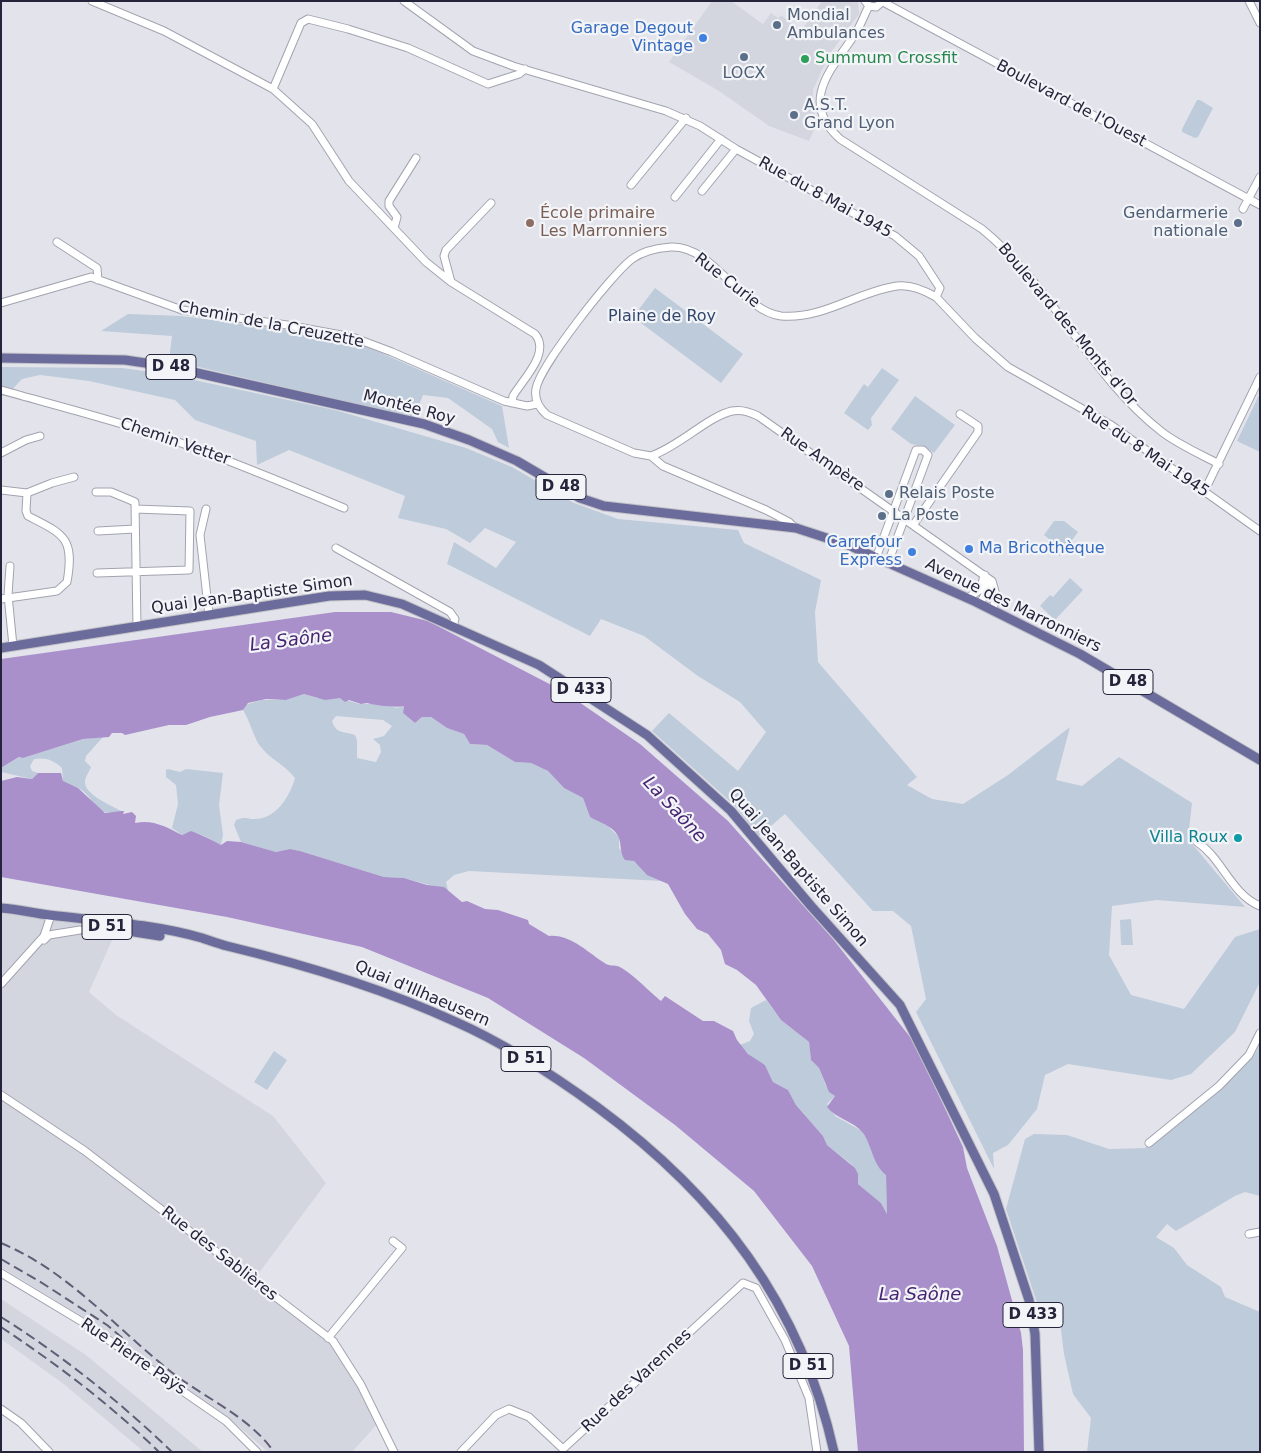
<!DOCTYPE html>
<meta charset="utf-8">
<style>
body{margin:0}
#map{position:relative;width:1261px;height:1453px;overflow:hidden;background:#e3e4eb;font-family:"DejaVu Sans",sans-serif}
canvas{display:block}
.frame{position:absolute;inset:0;border:2px solid #24243b;pointer-events:none}
</style>
<div id="map">
<canvas width="1261" height="1453"></canvas>
<div class="frame"></div>
</div>
<script>
const ctx = document.querySelector('canvas').getContext('2d');
ctx.lineJoin = 'round';
function fill(path, color) { ctx.fillStyle = color; ctx.fill(path, 'evenodd'); }
function trace(path, color, width, dash) { ctx.strokeStyle = color; ctx.lineWidth = width; ctx.lineCap = dash ? 'butt' : 'round'; ctx.setLineDash(dash || []); ctx.stroke(path); }
function write(font, color, halo, rows, align = 'center') {
  ctx.font = font + ' "DejaVu Sans",sans-serif'; ctx.lineWidth = 4.5; ctx.setLineDash([]); ctx.textBaseline = 'middle'; ctx.strokeStyle = halo; ctx.fillStyle = color; for (const [text, x, y, turn = 0] of rows) {
    ctx.save(); ctx.translate(x, y); ctx.rotate((+turn || 0) * Math.PI / 180); ctx.textAlign = isNaN(turn) ? turn : align; if (halo) ctx.strokeText(text, 0, 0); ctx.fillText(text, 0, 0); ctx.restore();
  }
}
fill(new Path2D(`
 M712 1H731L763 24 771 13 778 18 781 15 801 31 822 1H858L859 14 829 55 813 90V107L817 123 809 141 769 126 719 91 669 62Z
 M1 913 117 929 89 992 116 1015 273 1116 326 1183 256 1277 334 1338 381 1420 352 1452H268L230 1419 96 1325 1 1267Z
 M1 1299 86 1355 203 1452H144L65 1385 1 1339Z`), '#d4d6df');
fill(new Path2D(`
 M1197 100H1200L1213 108 1198 137 1195 138 1182 132V129Z
 M655 288 743 354 721 383 633 317Z
 M128 314 181 316 320 334 363 345 502 406 509 448 498 442 492 429 448 398 423 395 414 418 169 360 172 336 101 331Z
 M1 367 122 368 166 374 335 410 466 448 512 467 574 503 618 519 738 530 744 543 821 580 815 612 818 662 917 777 907 785 932 799 963 804 1008 775 1070 727 1056 780 1082 786 1119 757 1192 803 1188 839 1245 907 1157 900 1112 906 1109 955 1131 995 1184 1009 1235 937 1260 929V982L1235 1032 1191 1074 1171 1080 1068 1064 1045 1075 1037 1109 1008 1145 993 1153 994 1169 916 1012 926 999 911 926 893 911H873L785 814 759 836 734 805 652 731 669 713 738 771 766 732 740 702 698 676 644 636 601 619 590 636 447 564 454 542 496 568 516 542 485 528 470 543 446 529 398 518 405 496 289 450 257 465 256 441 195 420 175 400 89 381 40 375 22 379 7 395 1 396Z
 M882 368 899 380 871 418 872 425 868 430 844 413 864 384 868 387Z
 M1260 393V452L1237 441Z
 M915 396 955 425 934 453 924 446 911 444 891 429Z
 M1054 521H1064L1078 532 1060 556 1045 545 1049 539 1044 535Z
 M1070 578 1083 590 1055 620 1040 606 1050 595 1053 597Z
 M304 694 317 698H340L359 704H387L396 708 404 706 403 713 415 723 422 717H431L447 728 464 734 470 744 487 745 515 762 531 763 548 771 564 788 583 798 590 817 604 822 619 837V848L622 852 640 866 645 873 662 881 469 871 454 875 446 882 448 890 404 878 384 877 300 851 290 849 276 852 241 842 234 825 236 820C246 816 246 819 255 819 276 819 290 796 295 778 285 765 270 759 260 746 255 740 249 719 243 710L245 705 262 700H286ZM336 716 383 720 392 726 384 736 373 739 380 745 381 752 376 762 357 758V740L355 735C343 731 336 734 332 721Z
 M103 737 86 756 85 761 91 767C89 772 85 777 85 782 84 794 112 806 121 811 91 818 97 797 78 788 72 785 68 785 63 781L62 768C54 760 45 757 34 759L30 766 32 771 38 773 32 779 1 772V768L20 757 23 758 83 739Z
 M168 769 180 772 186 769 223 773 219 805 223 835 221 845C210 840 194 828 182 835L172 828 178 804 176 785 166 777V770Z
 M1131 919 1133 945H1121L1120 920Z
 M766 1000 781 1020 809 1042 811 1060 819 1068 826 1086 835 1096 827 1104 835 1116 862 1131 886 1175 887 1214 881 1203 858 1184V1174L851 1164 827 1145 823 1136 796 1105 788 1090 773 1082 765 1065 754 1060 740 1045 750 1041 754 1034 749 1021 751 1008Z
 M1260 1043V1196L1245 1192 1235 1196 1176 1231 1167 1224 1156 1237 1174 1248 1187 1265 1221 1287 1225 1297 1260 1312V1452H1087L1091 1418 1073 1394 1064 1354 1058 1306H1038L1006 1209 1025 1139 1034 1134 1067 1135 1109 1149 1145 1148 1255 1054Z
 M274 1051 287 1060 267 1090 254 1082Z`), '#becbda');
fill(new Path2D(`
 M335 612H391L428 621 563 691 640 744 728 821 833 939 914 1042 963 1147 967 1168 997 1246 1021 1333 1023 1350 1024 1452H858L849 1346 812 1266 754 1191 675 1125 584 1058 488 998 362 947 227 917 1 877V781L17 777 32 779 38 773H61L63 781 78 788 105 813 121 811H124L123 814 132 812 136 816 135 823C152 819 167 827 182 835L191 831C202 835 212 840 221 845L227 841 241 842 276 852 290 849 300 851 384 877 404 878 427 885 444 887 462 902 467 901 485 909 498 910 528 920 529 924 549 936C571 934 588 953 606 964 610 966 613 965 617 966 628 969 652 994 661 1001L665 996 703 1021H714L733 1031 737 1040 748 1054 765 1065 773 1082 788 1090 796 1105 823 1136 827 1145 855 1168 858 1174V1184L881 1203 887 1214 886 1175C873 1165 872 1146 863 1133 854 1121 836 1119 827 1107L835 1096 829 1092 819 1068 811 1060 809 1042 781 1020 756 985 737 970 725 964 721 950 708 934 697 929 685 914 668 884 647 875 634 861 625 860C621 855 621 848 620 842 618 827 600 823 590 817L583 798 564 788 548 771 531 763 515 762 487 745 470 744 464 734 447 728 431 717H422L415 723 403 713 404 706C399 708 372 705 367 703L361 704 349 700 345 702 340 698 325 700 304 694 286 700 266 699 248 703 243 710 210 717 186 725H169L125 735 122 733H112L109 737 83 739 23 758 19 757 1 768V659Z`), '#a990cb');
const minor = new Path2D(`
 M92 1 164 31 273 89 312 124 349 181 426 262 451 282 535 334C551 353 523 379 513 396L512 403
 M404 1 473 51 513 66 666 111 700 126 736 149 895 236 919 256 940 288 936 297
 M865 1 869 6 876 7 883 1
 M1249 1 1260 23
 M883 2 1260 205
 M869 6C864 15 861 25 855 34 832 69 798 101 840 139L982 229C1053 287 1090 376 1162 432 1179 445 1200 454 1219 464
 M273 89 301 23 308 19 348 29 408 48 488 84 519 74 525 69
 M631 185 686 118
 M702 191 736 149
 M675 197 721 139
 M1243 209 1260 177
 M394 228 397 217 389 206V201L416 158
 M57 242 97 268 98 280
 M451 282 444 256 446 250 491 203
 M1 303 91 277 182 310 287 325 352 337 392 352 504 401 527 406 537 404
 M1 390C58 406 114 420 170 439 229 460 287 484 344 508
 M1 453 26 440 40 436
 M651 456C680 446 707 417 732 411 741 409 750 412 758 416L992 581 996 595 993 610
 M1 490 27 493 52 483 74 477
 M96 492H111L135 502 137 627
 M1204 492 1260 377
 M206 509 200 535 209 615
 M914 524 978 432V426L960 414
 M795 528 789 522 766 510 663 466 651 456 634 453 547 415C539 408 534 400 536 389 539 367 612 274 632 259 643 251 657 248 671 247 714 245 741 311 781 316 822 320 859 291 897 286 911 284 924 290 936 297L975 338 1008 367 1111 425 1260 531
 M98 531 135 529
 M336 548 450 612 455 619 453 626
 M876 558 916 450H923L928 455 888 563
 M10 566 8 595 13 646
 M97 573 189 570 190 511 135 509
 M968 598 981 589 984 575
 M1 599 57 591 67 582C75 537 63 534 28 516L26 511 27 493
 M980 604 988 588 985 575
 M1197 842C1222 858 1231 894 1260 906
 M44 940 49 935 80 930
 M1 984 44 936 51 915
 M1 1095 85 1151 333 1341 361 1385 394 1452
 M1149 1143 1219 1086 1249 1055 1260 1033
 M1249 1234 1260 1232
 M1 1273 84 1323 226 1421 257 1452
 M328 1338 402 1248 393 1241
 M1 1409 21 1423 49 1452
 M461 1452 496 1415 509 1409 529 1417 563 1449 743 1283 756 1288 785 1340 809 1398 817 1452`);
const major = new Path2D(`
 M1 358 125 360 166 366 424 424 469 440 517 461 580 498 604 506 796 528 848 545 976 602 1080 654 1260 760
 M1 648 329 596 365 595 402 604 539 665 647 735 731 811 811 906 900 1005 994 1194 1029 1300 1035 1334 1039 1452
 M1 908C17 909 33 913 49 915 100 921 153 924 202 938 211 941 219 944 227 946 306 965 382 988 456 1022 506 1044 553 1075 597 1107 718 1196 801 1304 834 1452
 M96 926 160 936`);
trace(minor, '#a2a3af', 9);
trace(major, '#c2c2c8', 11);
trace(minor, '#fff', 7);
trace(major, '#6c6c9c', 9);
trace(new Path2D(`
 M1 1243C68 1271 115 1327 170 1371 204 1398 249 1416 274 1452
 M1 1259 39 1281 107 1325 126 1341
 M1 1317C63 1356 119 1401 172 1452
 M1 1327C58 1365 111 1405 159 1452`), '#5f5f76', 2, [10, 5]);
for (const [x, y, r, color] of [
 [777,25,5,"#5c6f8a"],
 [703,38,5,"#3f7fe0"],
 [744,57,5,"#5c6f8a"],
 [805,59,5,"#2e9e5b"],
 [794,115,5,"#5c6f8a"],
 [530,223,5,"#8d6e63"],
 [1238,223,5,"#5c6f8a"],
 [889,494,5,"#5c6f8a"],
 [882,516,5,"#5c6f8a"],
 [969,549,5,"#3f7fe0"],
 [912,552,5,"#3f7fe0"],
 [1238,838,5,"#0f9aa8"]
]) { const dot = new Path2D(); dot.arc(x, y, r, 0, 2 * Math.PI); ctx.fillStyle = color; ctx.fill(dot); trace(dot, '#f3f4f8', 2); }
for (const [x, y, w] of [
 [171,367,50],
 [561,487,50],
 [1128,682,50],
 [581,690,60],
 [107,927,50],
 [526,1059,50],
 [1033,1315,60],
 [808,1366,50]
]) { const box = new Path2D(); box.roundRect(x - w / 2, y - 12.5, w, 25, 4); ctx.fillStyle = '#f3f4f8'; ctx.fill(box); trace(box, '#24243b', 1); }
write('bold 15px', '#24243b', null, [
 ["D 48",171,367],
 ["D 48",561,487],
 ["D 48",1128,682],
 ["D 433",581,690],
 ["D 51",107,927],
 ["D 51",526,1059],
 ["D 433",1033,1315],
 ["D 51",808,1366]
]);
write('16px', '#4e5e75', '#f3f4f8', [
 ["Mondial",787,16],
 ["Ambulances",787,34],
 ["LOCX",744,74,"center"],
 ["A.S.T.",804,106],
 ["Grand Lyon",804,124],
 ["Gendarmerie",1228,214,"right"],
 ["nationale",1228,232,"right"],
 ["Relais Poste",899,494],
 ["La Poste",892,516]
], 'left');
write('16px', '#366cbe', '#f3f4f8', [
 ["Garage Degout",693,29],
 ["Vintage",693,47],
 ["Carrefour",902,543],
 ["Express",902,561],
 ["Ma Bricothèque",979,549,"left"]
], 'right');
write('16px', '#27864d', '#f3f4f8', [
 ["Summum Crossfit",815,59]
], 'left');
write('16px', '#24243b', '#f3f4f8', [
 ["Boulevard de l'Ouest",1071,104,28],
 ["Rue du 8 Mai 1945",825,198,29],
 ["Rue Curie",727,281,38],
 ["Chemin de la Creuzette",271,325,11],
 ["Boulevard des Monts d'Or",1067,325,50],
 ["Montée Roy",409,408,15],
 ["Chemin Vetter",175,442,19],
 ["Rue du 8 Mai 1945",1145,452,34],
 ["Rue Ampère",822,460,35],
 ["Quai Jean-Baptiste Simon",252,595,-8],
 ["Avenue des Marronniers",1013,606,26],
 ["Quai Jean-Baptiste Simon",798,868,49],
 ["Quai d'Illhaeusern",422,994,23],
 ["Rue des Sablières",219,1254,38],
 ["Rue Pierre Paÿs",133,1357,34],
 ["Rue des Varennes",637,1381,-43]
]);
write('16px', '#785e54', '#f3f4f8', [
 ["École primaire",540,214],
 ["Les Marronniers",540,232]
], 'left');
write('16px', '#32476d', '#f3f4f8', [
 ["Plaine de Roy",662,317]
]);
write('16px', '#0d838f', '#f3f4f8', [
 ["Villa Roux",1228,838]
], 'right');
write('italic 18px', '#462471', '#f3f4f8', [
 ["La Saône",291,641,-7],
 ["La Saône",674,810,47],
 ["La Saône",920,1295]
]);
</script>
